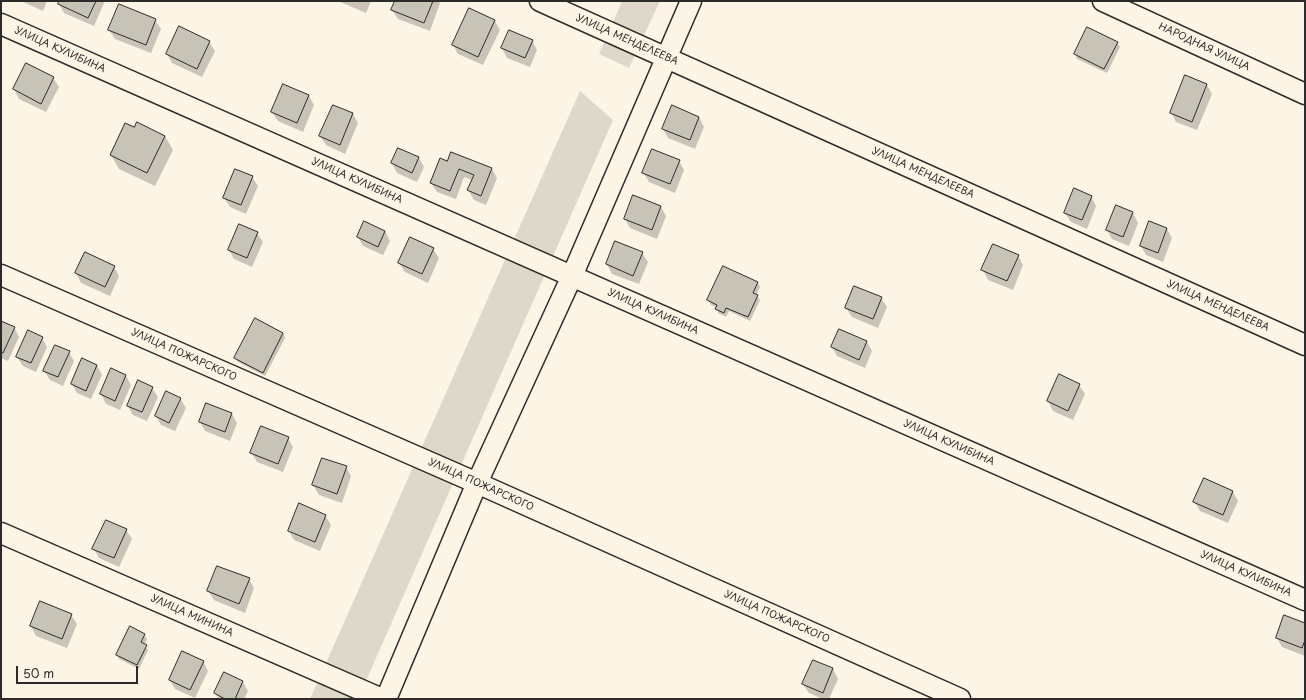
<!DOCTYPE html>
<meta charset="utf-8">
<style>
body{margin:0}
#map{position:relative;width:1306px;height:700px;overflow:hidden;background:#fcf5e5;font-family:"Playpen Sans",sans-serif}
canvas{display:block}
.frame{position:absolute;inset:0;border:2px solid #2b2b2b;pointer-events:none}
.scale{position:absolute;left:16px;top:666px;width:122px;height:18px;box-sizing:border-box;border:2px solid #2b2b2b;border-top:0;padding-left:5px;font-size:12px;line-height:14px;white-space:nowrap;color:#2b2b2b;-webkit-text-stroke:3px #fcf5e5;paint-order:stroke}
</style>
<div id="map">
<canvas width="1306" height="700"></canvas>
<div class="frame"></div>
<div class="scale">50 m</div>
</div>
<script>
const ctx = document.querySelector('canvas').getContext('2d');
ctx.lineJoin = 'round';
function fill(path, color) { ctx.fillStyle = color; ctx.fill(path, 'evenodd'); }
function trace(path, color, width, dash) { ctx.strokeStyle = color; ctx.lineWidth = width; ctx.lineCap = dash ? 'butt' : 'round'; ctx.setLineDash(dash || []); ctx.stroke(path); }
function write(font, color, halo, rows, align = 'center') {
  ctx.font = font + ' "Playpen Sans",sans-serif'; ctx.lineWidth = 3; ctx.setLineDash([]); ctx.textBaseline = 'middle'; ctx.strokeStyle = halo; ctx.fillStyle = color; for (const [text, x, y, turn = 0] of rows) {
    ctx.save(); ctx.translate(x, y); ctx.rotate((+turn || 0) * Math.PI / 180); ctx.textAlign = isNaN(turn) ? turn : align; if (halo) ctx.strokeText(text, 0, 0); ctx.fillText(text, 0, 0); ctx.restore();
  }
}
fill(new Path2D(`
 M622 1H660L629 68 599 54Z
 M580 91 613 120 358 699H310Z`), '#ded8ca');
fill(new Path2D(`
 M21 1H47L43 11Z
 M60 1H105L94 26 64 13 59 4Z
 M338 1H371L366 13Z
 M396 1H439L440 3 430 31 398 19 392 10Z
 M155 20 161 29 151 53 115 39 109 30Z
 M495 21 500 30 483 65 458 54 453 45Z
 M532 40 537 50 530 67 507 58 502 48Z
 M209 42 215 51 202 77 172 63 167 54Z
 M1117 43 1120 47 1107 73 1077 59 1075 54Z
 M26 65 53 78 59 87 46 112 19 99 14 89Z
 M1207 85 1212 94 1197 130 1176 122 1171 112Z
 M309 96 314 105 303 132 278 121 272 112Z
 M333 106 353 114 358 123 345 154 326 145 320 136Z
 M699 117 704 127 695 149 668 138 663 129Z
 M135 128 165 136 173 150 155 186 119 169 111 155Z
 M398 149 419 158 424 167 417 182 397 173 392 163Z
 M452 153 492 169 497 178 486 205 474 200 468 190 472 180 464 177 456 199 437 192 431 183 448 163Z
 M679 161 684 170 675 193 649 182 643 172Z
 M252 177 258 186 246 214 230 207 224 198Z
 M1091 196 1096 206 1087 229 1071 222 1065 213Z
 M661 207 666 216 657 239 630 228 625 219Z
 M1116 207 1133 213 1138 223 1129 246 1112 239 1107 230Z
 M1150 223 1167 229 1172 238 1163 262 1146 255 1141 246Z
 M385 231 390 241 383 255 363 246 358 237Z
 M257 233 263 242 252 267 234 259 229 250Z
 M616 242 642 253 648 262 639 284 612 274 607 264Z
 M433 249 439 258 428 283 405 272 399 263Z
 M1018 255 1023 265 1013 290 988 280 983 270Z
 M114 267 119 276 110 296 81 283 76 273Z
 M724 267 758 283 760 287 756 295 760 300 750 321 729 311 726 317 718 313 717 307 711 305 708 300Z
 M881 298 887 307 878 328 852 317 846 308Z
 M1 322 14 327 19 337 8 361 1 358Z
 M283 333 285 338 265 376 238 362 235 358Z
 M42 338 47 347 36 372 23 366 17 357Z
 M867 342 872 351 865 368 837 356 832 347Z
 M69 352 74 361 63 386 50 380 44 371Z
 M97 365 102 375 91 399 77 393 72 384Z
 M126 376 131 385 120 410 106 404 101 394Z
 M1079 385 1085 394 1073 420 1053 411 1048 401Z
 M152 388 158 397 147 421 133 415 128 406Z
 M180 398 186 408 175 431 161 425 156 416Z
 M206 404 232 414 237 423 230 441 205 431 200 422Z
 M288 438 293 447 283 472 257 462 251 452Z
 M346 467 351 476 342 503 319 495 313 485Z
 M1204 479 1233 492 1238 501 1228 523 1200 511 1194 501Z
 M325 515 331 525 320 551 294 540 289 531Z
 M126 530 132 539 119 567 99 558 94 549Z
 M249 579 254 588 245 613 214 600 208 591Z
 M41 602 71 615 77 624 67 648 36 636 31 626Z
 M1305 624V656L1282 647 1277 638Z
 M144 634 147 639 144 645 148 650 139 669 119 659 117 655Z
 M203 661 208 671 195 698 175 689 170 680Z
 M813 661 833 669 838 679 829 699H823L809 693 803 684Z
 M224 673 243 682 248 691 244 699H219L215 693Z`), '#0003');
const building = new Path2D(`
 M59 1H96L88 18 58 4Z
 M395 1H433L424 23 391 10Z
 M119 4 156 19 146 45 108 30Z
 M469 8 495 20 478 57 452 45Z
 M179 26 210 41 197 69 166 54Z
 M1087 27 1118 42 1104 69 1074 54Z
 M509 30 533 40 525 58 501 48Z
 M26 63 54 77 41 104 13 89Z
 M1185 75 1207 84 1192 122 1170 113Z
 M283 84 309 95 297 123 271 112Z
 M333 105 353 113 340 145 319 136Z
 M672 105 699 117 690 140 662 129Z
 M137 122 165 136 147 173 110 155 125 123 134 127Z
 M398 148 419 157 412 173 391 163Z
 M652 149 680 160 670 184 642 173Z
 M451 152 492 168 481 196 467 190 474 175 459 169 450 191 430 183 440 158 447 161Z
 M235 169 253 176 241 205 223 198Z
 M1074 188 1092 196 1082 220 1064 213Z
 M633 195 661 206 652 230 624 219Z
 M1116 205 1133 212 1123 237 1106 230Z
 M364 221 385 231 378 247 357 237Z
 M1149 221 1167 228 1158 253 1140 246Z
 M239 224 258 232 247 258 228 250Z
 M410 237 434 248 422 274 398 263Z
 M615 241 643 252 633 276 606 264Z
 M993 244 1019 255 1007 281 981 270Z
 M85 252 115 266 105 287 75 273Z
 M723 266 758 282 753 293 758 295 748 317 726 308 724 313 715 309 717 305 707 300Z
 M854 286 882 297 873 319 845 308Z
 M255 318 283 333 263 373 234 358Z
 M1 321 15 327 3 353 1 352Z
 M839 329 867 341 859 360 831 347Z
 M28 330 43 337 31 363 16 357Z
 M55 345 70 351 58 377 43 371Z
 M82 358 97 365 86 391 71 384Z
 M111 368 126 375 115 401 100 394Z
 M1059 374 1080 384 1068 411 1047 401Z
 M138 380 153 387 142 412 127 406Z
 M166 391 181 398 169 423 155 416Z
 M206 403 232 413 225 432 199 422Z
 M261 426 289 437 278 464 250 453Z
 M322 458 347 466 337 494 312 485Z
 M1204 478 1233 491 1223 515 1193 502Z
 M299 503 326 515 315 542 288 531Z
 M106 520 127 529 114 558 92 549Z
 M217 566 250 578 239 604 207 591Z
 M40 601 72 614 62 639 30 626Z
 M1284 615 1305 623V640L1302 648 1276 638Z
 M130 626 145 634 141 642 147 645 137 665 116 655Z
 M182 651 204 661 190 690 169 680Z
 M813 660 833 668 823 693 802 684Z
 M224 672 243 681 235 699H225L214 693Z`);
fill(building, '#c8c3b7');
trace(building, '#2b2b2b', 1);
const minor = new Path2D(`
 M540 1 1305 345
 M1103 1 1305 94
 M1 24 1305 600
 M1 275 477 483 960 699
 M1 533 382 699
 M386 699 477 483 572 276 691 1`);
trace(minor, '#2b2b2b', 23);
trace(minor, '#fcf5e5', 20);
write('10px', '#2b2b2b', '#fcf5e5', [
 ["УЛИЦА МЕНДЕЛЕЕВА",627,40,24],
 ["НАРОДНАЯ УЛИЦА",1204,47,25],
 ["УЛИЦА КУЛИБИНА",60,50,24],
 ["УЛИЦА МЕНДЕЛЕЕВА",923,173,24],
 ["УЛИЦА КУЛИБИНА",357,181,24],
 ["УЛИЦА МЕНДЕЛЕЕВА",1218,306,24],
 ["УЛИЦА КУЛИБИНА",653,312,24],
 ["УЛИЦА ПОЖАРСКОГО",184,355,24],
 ["УЛИЦА КУЛИБИНА",949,443,24],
 ["УЛИЦА ПОЖАРСКОГО",481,485,24],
 ["УЛИЦА КУЛИБИНА",1246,574,24],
 ["УЛИЦА МИНИНА",192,616,24],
 ["УЛИЦА ПОЖАРСКОГО",777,617,24]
]);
</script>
